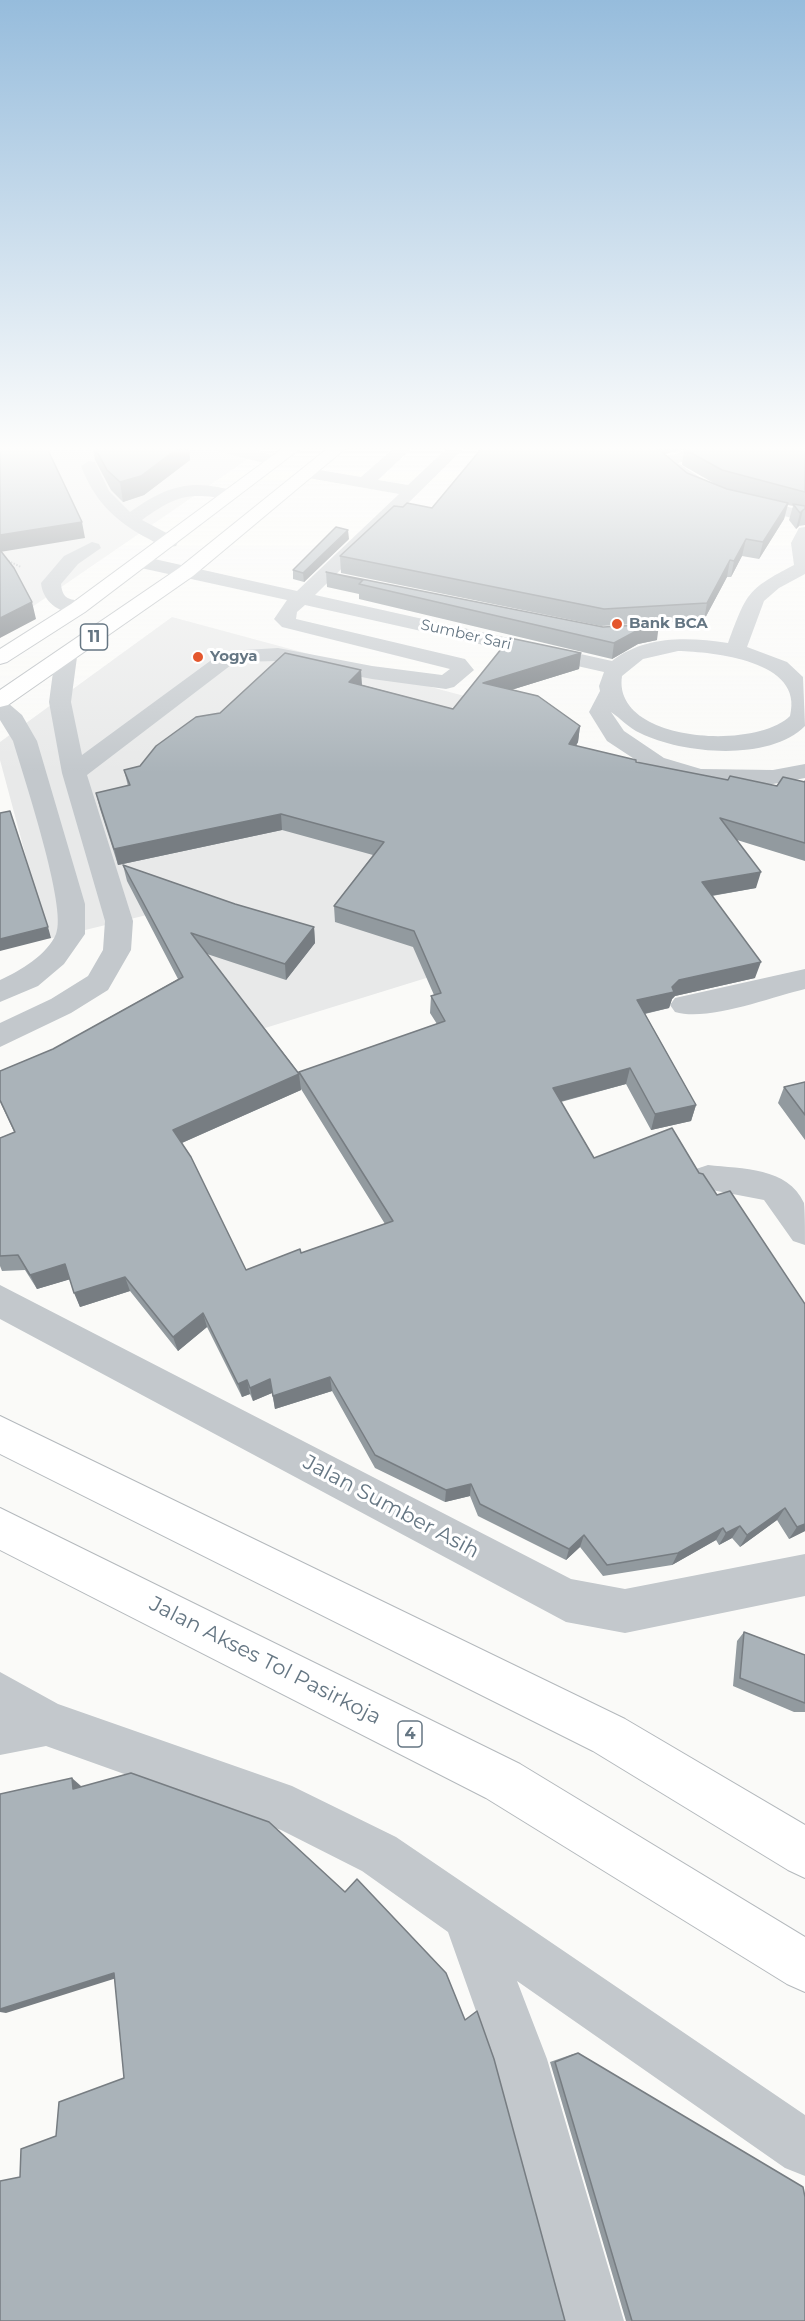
<!DOCTYPE html>
<style>
body{margin:0}
canvas{display:block;background:#fafaf8}
</style>
<canvas width="805" height="2321"></canvas>
<script>
const ctx = document.querySelector('canvas').getContext('2d');
ctx.lineJoin = 'round';
function fill(path, color) { ctx.fillStyle = color; ctx.fill(path, 'evenodd'); }
function trace(path, color, width, dash) { ctx.strokeStyle = color; ctx.lineWidth = width; ctx.lineCap = dash ? 'butt' : 'round'; ctx.setLineDash(dash || []); ctx.stroke(path); }
function write(font, color, halo, rows, align = 'center') {
  ctx.font = font + ' Montserrat,sans-serif'; ctx.lineWidth = 6; ctx.setLineDash([]); ctx.textBaseline = 'middle'; ctx.strokeStyle = halo; ctx.fillStyle = color; for (const [text, x, y, turn = 0] of rows) {
    ctx.save(); ctx.translate(x, y); ctx.rotate((+turn || 0) * Math.PI / 180); ctx.textAlign = isNaN(turn) ? turn : align; if (halo) ctx.strokeText(text, 0, 0); ctx.fillText(text, 0, 0); ctx.restore();
  }
}
fill(new Path2D(`
 M0 448H264L0 629Z
 M172 617 505 707 552 939 249 1033 184 906 48 939 0 760V742Z`), '#e8e9e9');
const highway = new Path2D(`
 M283 448H301L85 612 7 662 0 664V649L71 604Z
 M328 448H346L193 576 8 705 0 707V690L179 568Z
 M0 1416 625 1719 805 1825V1878L788 1870 593 1751 0 1454Z
 M0 1508 520 1764 805 1937V1992L787 1984 486 1798 0 1550Z`);
trace(highway, '#b4b9bd', 2);
trace(new Path2D(`
 M0 557 21 567`), '#bbbfc2', 2, [1.5, 1.5]);
fill(new Path2D(`
 M214 448H242L282 457 284 461 276 466 216 451Z
 M394 448H412L378 480 408 485 447 448H464L315 595 612 661C645 635 689 637 728 643 747 593 746 590 794 565L791 543 799 528 805 527V574L779 588 764 601 747 647 787 662 803 677 805 726C769 762 682 754 640 733 629 728 620 718 611 712L624 731 664 758 701 769 773 770 805 764V778L773 784 699 783 648 768 607 741 589 712 600 691 599 686 604 672 305 605 297 612 296 619 465 659 474 670 454 687 446 689 372 679 278 661 235 662 87 775 133 921 131 950 108 990 71 1013 0 1047V1023L51 999 88 976 103 950 105 921 62 773 49 702 55 657 59 653H73L77 657 71 702 82 755 221 653 228 651 278 648 372 666 442 675 450 669 282 627 274 619 287 600 141 568 132 562 141 556 297 591 399 494 308 478 300 473 308 468 361 477ZM678 651C712 652 805 660 790 716 754 751 612 742 622 676L643 659Z
 M698 448H724L722 451 678 463 701 478 704 482 701 486H689L656 462 658 458Z
 M89 461 95 462 109 491 130 512C159 491 183 480 218 487 226 489 235 489 240 495L231 500C189 492 177 495 142 520L176 538 178 542 176 546C164 549 155 542 145 537 114 520 94 500 81 466Z
 M743 496 805 511V521L737 505 734 501Z
 M92 542 99 544 101 548 78 564 61 584C63 607 78 594 88 608L85 612C64 617 43 604 41 583L64 556Z
 M0 701 8 703 22 715 37 741 85 904V934L64 964 38 986 0 1002V980C20 971 47 955 56 934 68 909 23 775 13 741L0 720Z
 M805 969V989C771 997 708 1022 675 1012L670 1005 675 998Z
 M708 1165C742 1169 788 1167 804 1203 805 1213 805 1233 805 1245L793 1241 764 1200 696 1187 691 1178 696 1169Z
 M0 1285 571 1579 625 1589 805 1554V1596L625 1633 566 1622 0 1319Z
 M0 1672 58 1704 292 1786 396 1837 805 2115V2176L785 2168 517 1981 547 2059 624 2321H564L493 2059 448 1932 362 1871 281 1830 46 1746 0 1755Z`), '#c3c8cc');
fill(highway, '#fff');
fill(new Path2D(`
 M93 448H189L190 460 144 495 123 502 111 490 95 460Z
 M482 448H805V525L799 526 796 529 789 520 793 506 788 505 784 519 759 559 742 556 731 577H727L704 620 601 626 341 573 340 556 403 507 432 508ZM689 448 684 449 682 465 717 485 687 473 664 454Z
 M349 539 304 582 293 579V570Z
 M326 572 657 640 638 644 612 659 359 599V594L327 587Z
 M581 653 579 669 511 690 580 726 578 742 576 746 636 762 728 780 777 786 805 782V781V861L737 840 756 888 712 896 755 978 675 996 672 999 669 1008 645 1014 696 1105 691 1121 651 1130 626 1084 561 1102 594 1158 699 1173 805 1304V1531L789 1539 777 1520 740 1547 732 1538 719 1545 716 1540 672 1565 603 1576 580 1547 566 1560 478 1516 470 1496 445 1502 375 1468 332 1391 275 1409 272 1393 253 1401 250 1394 242 1397 207 1327 178 1351 130 1291 80 1307 70 1279 37 1289 25 1270 2 1271 0 1266V1138L14 1132 0 1102V1071L53 1049 178 979 127 881 123 865 235 904 314 927 315 943 286 980 207 954 299 1073 437 1024 430 1013 431 996 434 995 413 947 335 922 334 906 373 855 282 830 118 865 100 809 96 793 128 786 124 770 140 766 220 713 362 685 453 709ZM301 1089 385 1224 301 1253 246 1270 182 1143 301 1090Z
 M805 1082V1140L778 1103 784 1087Z
 M744 1632 805 1655V1712H794L733 1686 737 1641Z
 M578 2053 805 2321H626L550 2062 573 2054Z`), '#929a9f');
fill(new Path2D(`
 M178 448H189L190 460 144 495 123 502 120 482Z
 M657 448H689L657 456Z
 M788 503 784 519 759 559 763 542Z
 M803 510 799 526 796 529 800 513Z
 M82 522 85 538 0 552V535Z
 M348 530 349 539 304 582 303 573Z
 M746 539 742 556 731 577 734 561Z
 M730 560 727 577 704 620 707 603Z
 M32 602 36 619 0 638V618Z
 M659 624 657 640 638 644 612 659 614 643 640 629Z
 M581 653 579 669 482 699 483 683Z
 M361 670 362 685 350 698 349 682Z
 M580 726 578 742 567 760 569 744Z
 M281 814 282 830 118 865 114 849Z
 M761 872 756 888 698 898 702 882Z
 M48 927 51 938 0 951V939Z
 M314 927 315 943 286 980 285 964Z
 M761 962 755 978 675 996 672 999 669 1008 634 1016 637 1000 672 987 679 980Z
 M630 1068 626 1084 551 1104 553 1088Z
 M299 1074 301 1090 177 1145 173 1130Z
 M696 1105 691 1121 651 1130 655 1114Z
 M65 1264 71 1279 37 1289 30 1275Z
 M125 1277 130 1291 80 1307 74 1293Z
 M203 1313 207 1327 178 1351 173 1337Z
 M330 1377 332 1391 275 1409 273 1396Z
 M270 1379 272 1393 253 1401 250 1388Z
 M247 1380 250 1394 242 1397 238 1384Z
 M471 1484 470 1496 445 1502 446 1490Z
 M785 1508 777 1520 740 1547 747 1535Z
 M805 1524V1531L789 1539 797 1527Z
 M740 1526 732 1538 719 1545 726 1533Z
 M723 1528 716 1540 672 1565 678 1553Z
 M584 1535 580 1547 566 1560 569 1549Z
 M72 1778 81 1786 82 1797 73 1789Z
 M114 1973 123 1976 6 2013 0 2012V2009Z`), '#777d82');
const building = new Path2D(`
 M0 448H47L82 522 0 535Z
 M95 448H178L141 476 120 482 107 470Z
 M482 448H657L687 473 727 489 788 503 763 542 746 539 734 561 730 560 707 603 604 609 340 556 394 506 403 507 407 503 432 508Z
 M689 448H805V492L722 470 684 449Z
 M793 504 805 506V509L803 510 800 513Z
 M336 527 348 530 303 573 293 570Z
 M0 550 14 568 32 602 0 618Z
 M326 572 603 627 659 624 640 629 614 643 359 584 363 580Z
 M510 638 581 653 483 683 538 696 580 726 569 744 636 760V762L728 780 730 776 777 786 783 777 805 782V781V843L720 818 761 872 702 882 761 962 679 980 672 987 674 992 637 1000 696 1105 655 1114 630 1068 553 1088 594 1158 672 1128 699 1173 703 1174 717 1195 730 1191 805 1304V1524L797 1527 785 1508 747 1535 740 1526 726 1533 723 1528 678 1553 607 1565 584 1535 569 1549 480 1504 471 1484 446 1490 375 1455 330 1377 273 1396 270 1379 250 1388 247 1380 238 1384 203 1313 173 1337 125 1277 74 1293 65 1264 30 1275 18 1255 0 1256V1138L15 1132 0 1100V1071L53 1049 183 977 123 865 235 904 314 927 285 964 191 933 299 1074 173 1130 191 1157 246 1270 300 1249 301 1253 393 1221 299 1072 445 1021 431 996 441 993 414 931 334 906 384 842 281 814 114 849 96 793 130 785 124 770 140 766 156 746 196 717 220 713 285 653 361 670 349 682 453 709Z
 M10 811 48 927 0 939V813Z
 M805 1082V1115L784 1087Z
 M744 1632 805 1655V1703L740 1678Z
 M131 1773 269 1822 345 1892 357 1879 446 1973 465 2020 477 2011 494 2059 565 2321H0V2181L20 2177 21 2149 56 2136 59 2102 124 2078 114 1973 0 2009V1794L72 1778 73 1789Z
 M578 2053 803 2187 805 2197V2321H632L555 2062Z`);
fill(building, '#aab3b9');
trace(building, '#777d82', 1.5);
const sky = ctx.createLinearGradient(0, 0, 0, 773);
sky.addColorStop(0, '#96bcdc');
sky.addColorStop(0.58, '#fdfdfc');
sky.addColorStop(1, '#fdfdfc00');
ctx.fillStyle = sky;
ctx.fillRect(0, 0, 805, 773);
for (const [x, y, r, color] of [
 [617,624,6,"#e4572e"],
 [198,657,6,"#e4572e"]
]) { const dot = new Path2D(); dot.arc(x, y, r, 0, 2 * Math.PI); ctx.fillStyle = color; ctx.fill(dot); trace(dot, '#fff', 2); }
write('bold 15px', '#657683', '#fff', [
 ["Bank BCA",629,624],
 ["Yogya",210,657]
], 'left');
write('15px', '#657683', '#fff', [
 ["Sumber Sari",466,635,13]
]);
for (const [x, y, w] of [
 [94,637,27],
 [410,1734,24]
]) { const box = new Path2D(); box.roundRect(x - w / 2, y - 13, w, 26, 4.5); ctx.fillStyle = '#fff'; ctx.fill(box); trace(box, '#657683', 1.5); }
write('bold 16px', '#657683', null, [
 ["11",94,637],
 ["4",410,1734]
]);
write('21px', '#657683', '#fff', [
 ["Jalan Sumber Asih",391,1507,28],
 ["Jalan Akses Tol Pasirkoja",265,1661,27]
]);
</script>
